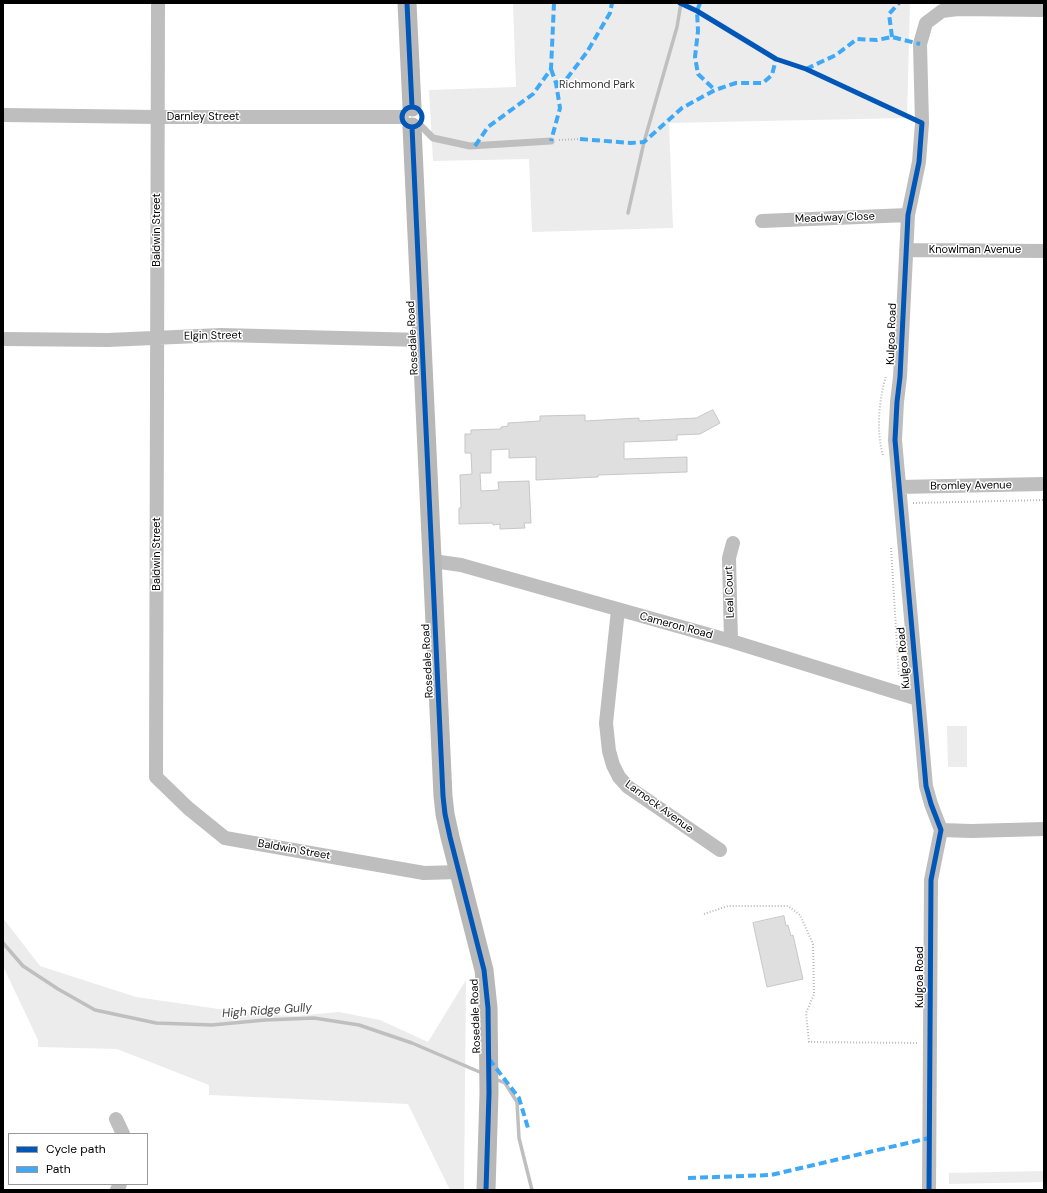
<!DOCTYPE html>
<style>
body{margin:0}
#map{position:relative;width:1047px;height:1193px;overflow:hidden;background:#fff;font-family:"DM Sans",sans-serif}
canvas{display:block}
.frame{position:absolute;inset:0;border:4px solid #000;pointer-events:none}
.legend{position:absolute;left:8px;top:1133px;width:140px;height:52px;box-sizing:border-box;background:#fff;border:1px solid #999;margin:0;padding:5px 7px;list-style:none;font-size:12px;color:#000}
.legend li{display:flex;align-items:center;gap:8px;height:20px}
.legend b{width:20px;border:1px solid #999}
</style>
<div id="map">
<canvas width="1047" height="1193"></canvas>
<div class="frame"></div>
<ul class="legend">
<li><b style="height:5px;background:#0057b8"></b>Cycle path</li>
<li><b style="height:5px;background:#3fa9f5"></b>Path</li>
</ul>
</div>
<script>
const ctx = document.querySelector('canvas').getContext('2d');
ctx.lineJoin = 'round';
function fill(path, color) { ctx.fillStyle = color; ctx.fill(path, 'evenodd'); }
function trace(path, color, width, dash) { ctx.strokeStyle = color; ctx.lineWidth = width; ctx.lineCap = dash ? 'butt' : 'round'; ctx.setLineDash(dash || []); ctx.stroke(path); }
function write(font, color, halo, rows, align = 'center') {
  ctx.font = font + ' "DM Sans",sans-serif'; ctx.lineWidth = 3; ctx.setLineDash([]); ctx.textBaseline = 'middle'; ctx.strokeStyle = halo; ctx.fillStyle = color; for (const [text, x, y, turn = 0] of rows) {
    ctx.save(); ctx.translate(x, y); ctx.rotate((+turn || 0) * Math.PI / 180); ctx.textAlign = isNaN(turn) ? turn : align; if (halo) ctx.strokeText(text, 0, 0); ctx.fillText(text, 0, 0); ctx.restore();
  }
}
fill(new Path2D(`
 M513 3H910L907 118 669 123 673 228 532 232 529 159 433 161 429 90 516 87Z
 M947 726H967V767H948Z
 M3 918 40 966 136 997 253 1014 295 1016 339 1012 380 1020 428 1042 466 980 464 1190H450L408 1104 209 1095V1085L117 1049 38 1047V1040L3 966Z
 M1044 1171V1182L949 1184V1173Z`), '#ececec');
trace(new Path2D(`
 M628 213 644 142 677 27 681 3
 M3 943 23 966 58 989 95 1010 156 1023 212 1025 265 1020 314 1018 359 1025 412 1043 482 1073
 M495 1079 505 1083 517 1102 519 1138 532 1190`), '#bfbfbf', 3.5);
const building = new Path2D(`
 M713 410 720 423 700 434 677 435V440L624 442V459L687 457V472L598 475V477L536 480V457L509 458V449L491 450V473H480L481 491 499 490 498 482 529 481 531 523H524L525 528 500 529V524L493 525V523L459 524V508H461L460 475 472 474 471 453H465V434H471V430L501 429V427L508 426V423L540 421V416L585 415V421L639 418V421L696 418Z
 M784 916 786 926 788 925 791 936 793 935 803 979 767 987 753 923Z`);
fill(building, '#dfdfdf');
trace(building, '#c7c7c7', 1);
trace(new Path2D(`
 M559 140 580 139
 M883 455C876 432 879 399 886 376
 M913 503 1044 500
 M891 548 899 677
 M704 914 728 906H788L800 915 813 944 814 994 806 1013 809 1042 917 1043`), '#b9b9b9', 2, [1, 2]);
trace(new Path2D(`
 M419 124 433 138 470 146 551 141`), '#bebebe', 7);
trace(new Path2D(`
 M158 3 156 777 188 808 225 838 424 873 459 872
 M3 115 157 117H402
 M762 221 908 215
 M906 250 1044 251
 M3 339 108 340 221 335 423 340
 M899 487 1044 484
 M433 561 461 565 731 641 918 699
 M618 610 606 723 609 751 613 765 619 777 628 787 720 850
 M731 641 729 558 733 543
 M941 830 971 831 1044 829
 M116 1119 123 1134
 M117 1190 120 1184
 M929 1190 931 880 941 830 931 804 926 786 895 440 897 402 900 377 908 215 919 162 922 123 920 44 926 23 942 11 958 9 1044 10`), '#bebebe', 14);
trace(new Path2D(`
 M407 3 412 107
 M412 127 443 796 445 814 450 837 484 970 488 1008 489 1093 486 1190`), '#b8b8b8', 19);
trace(new Path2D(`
 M700 3 697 11 698 31 695 57 698 74 715 90
 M892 37 889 14 899 3
 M551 69 556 83 560 108 551 141
 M806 69 836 55 857 39 877 40 892 37 920 44
 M556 83 565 81 587 52 610 13 612 3
 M580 139 631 143 644 142 682 108 715 90 736 83H763L772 75 776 59
 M475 146 488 127 533 94 551 69 554 3
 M489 1059 519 1098 528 1128
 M688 1178 771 1175 929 1138`), '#3fa9f5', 4, [8, 4]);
trace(new Path2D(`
 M407 3 412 107
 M680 3 697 11 776 59 806 69 922 123 919 162 908 215 900 377 897 402 895 440 926 786 931 804 941 830 931 880 929 1190
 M402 117a10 10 0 1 1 20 0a10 10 0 1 1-20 0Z
 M412 127 443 796 445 814 450 837 484 970 488 1008 489 1093 486 1190`), '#0057b8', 5);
write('11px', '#333', '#fff', [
 ["Richmond Park",597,85]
]);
write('11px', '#000', '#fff', [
 ["Darnley Street",203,117],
 ["Meadway Close",835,218,-2],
 ["Baldwin Street",157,230,-90],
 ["Knowlman Avenue",975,250],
 ["Kulgoa Road",892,334,-88],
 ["Elgin Street",213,336,-1],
 ["Rosedale Road",413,338,-93],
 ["Bromley Avenue",971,486,-1],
 ["Baldwin Street",157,554,-90],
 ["Leal Court",730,592,-92],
 ["Cameron Road",676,626,15],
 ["Kulgoa Road",904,658,-95],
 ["Rosedale Road",428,661,-93],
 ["Larnock Avenue",659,807,36],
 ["Baldwin Street",294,850,10],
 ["Kulgoa Road",920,977,-90],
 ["Rosedale Road",476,1016,-92]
]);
write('italic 12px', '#444', '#fff', [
 ["High Ridge Gully",267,1011,-4]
]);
</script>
